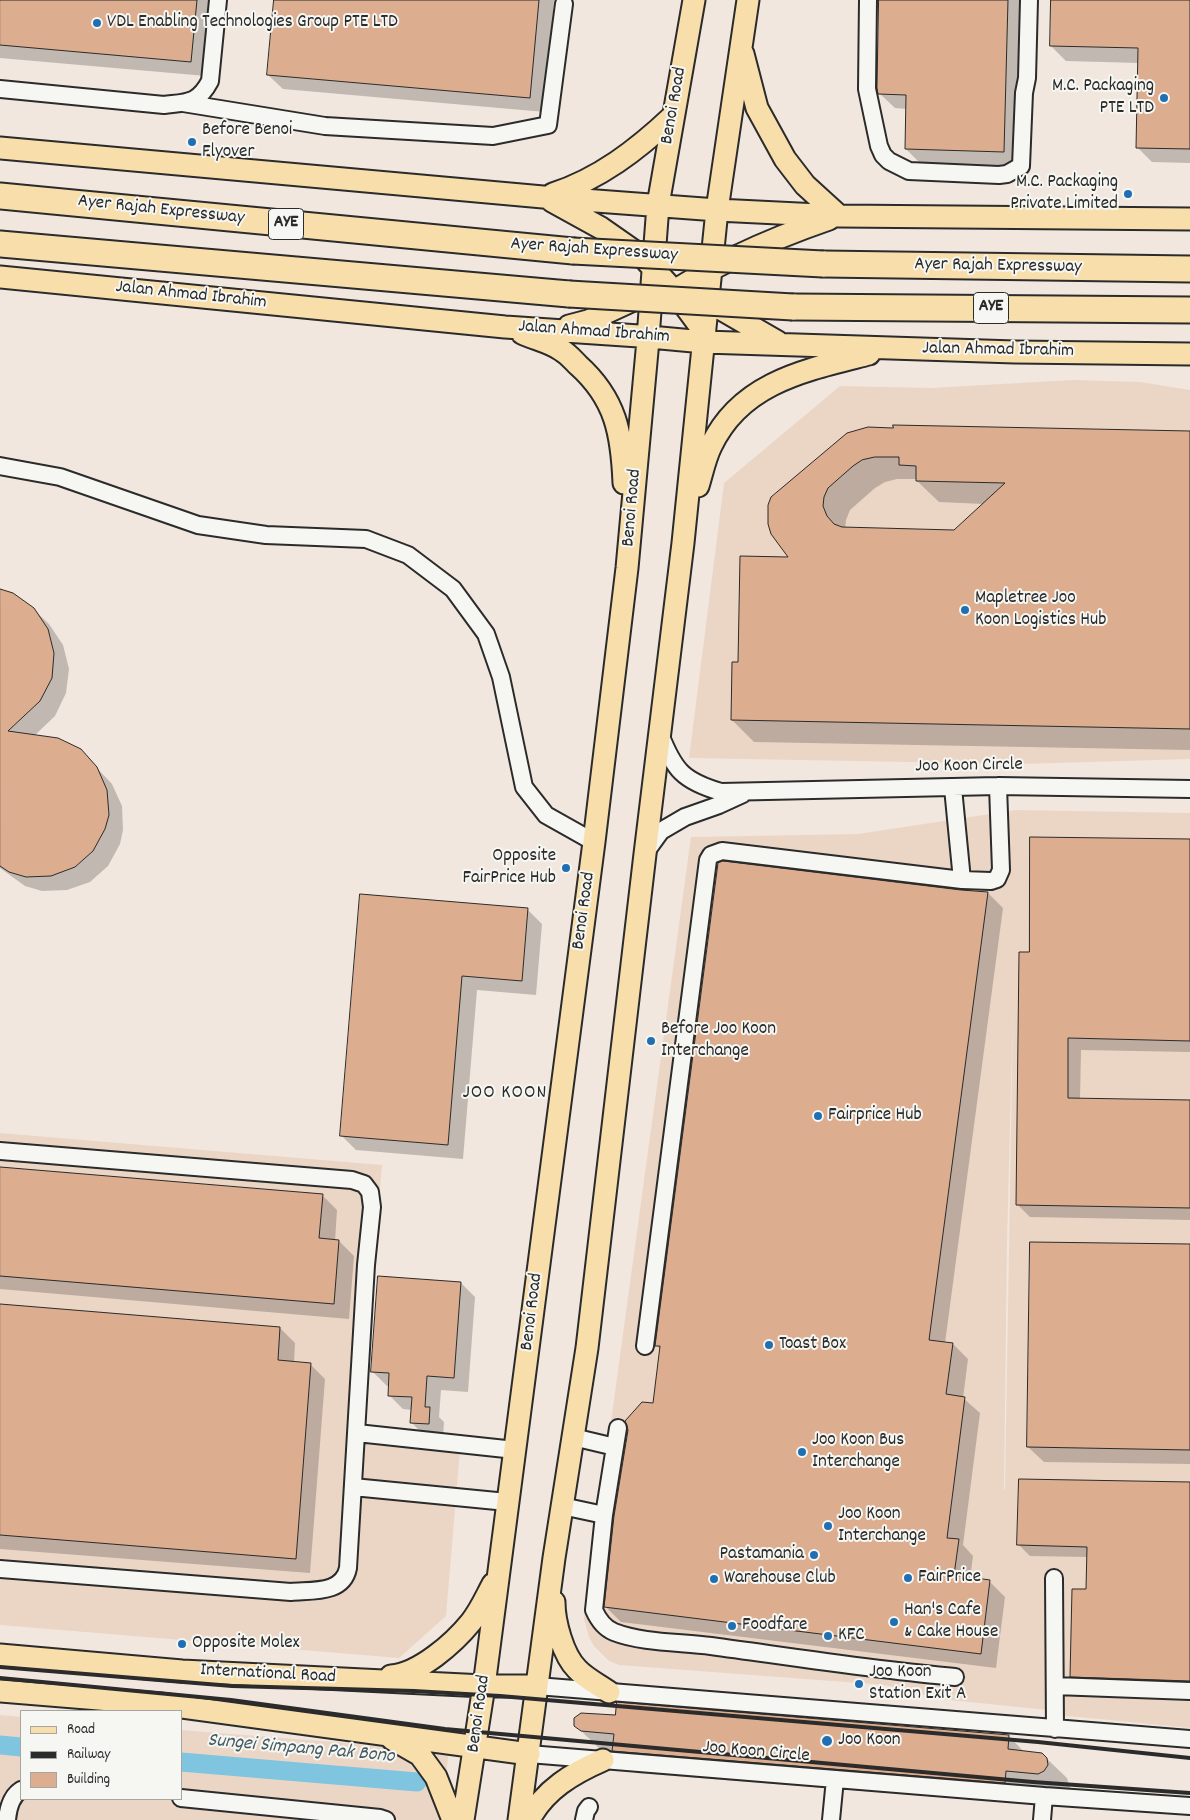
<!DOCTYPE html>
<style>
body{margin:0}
#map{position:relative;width:1190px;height:1820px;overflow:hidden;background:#f1e7de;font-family:Dekko,sans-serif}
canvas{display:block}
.legend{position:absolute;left:20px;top:1710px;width:162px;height:90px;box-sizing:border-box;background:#f6f6f2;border:1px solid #a5a5a2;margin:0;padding:6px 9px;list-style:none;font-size:15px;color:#2b2b2b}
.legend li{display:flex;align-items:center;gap:10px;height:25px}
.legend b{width:25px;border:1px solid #a5a5a2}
</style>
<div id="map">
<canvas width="1190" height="1820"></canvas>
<ul class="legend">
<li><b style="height:6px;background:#f8deab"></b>Road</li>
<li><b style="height:6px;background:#2b2b2b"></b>Railway</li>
<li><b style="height:14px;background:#dcad8e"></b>Building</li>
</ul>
</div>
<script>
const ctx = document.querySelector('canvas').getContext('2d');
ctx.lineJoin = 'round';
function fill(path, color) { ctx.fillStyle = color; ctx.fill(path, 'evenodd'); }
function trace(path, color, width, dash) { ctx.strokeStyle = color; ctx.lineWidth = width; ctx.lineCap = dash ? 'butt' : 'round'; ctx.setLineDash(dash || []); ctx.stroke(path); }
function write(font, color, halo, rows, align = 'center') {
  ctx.font = font + ' Dekko,sans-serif'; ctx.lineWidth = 4; ctx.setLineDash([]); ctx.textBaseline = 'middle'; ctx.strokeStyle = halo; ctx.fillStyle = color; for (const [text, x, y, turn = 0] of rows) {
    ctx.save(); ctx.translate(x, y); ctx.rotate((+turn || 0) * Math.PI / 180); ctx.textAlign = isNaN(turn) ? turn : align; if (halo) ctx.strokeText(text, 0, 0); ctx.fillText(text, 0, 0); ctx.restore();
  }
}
fill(new Path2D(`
 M1073 380 1140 382 1190 390V759L1021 764 689 758 724 483 840 386 931 388Z
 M1016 810 1190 813V1728L1048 1714 1047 1710 940 1699 885 1685 619 1665 609 1661 594 1646 589 1637 584 1619 691 837 858 834ZM1013 1010 1005 1489H1004L1007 1241Z
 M0 1133 382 1165 360 1429 461 1438 446 1616 399 1658 0 1625Z
 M0 1715 21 1717V1799H181V1730L449 1751 440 1820H0Z`), '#ebd6c6');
fill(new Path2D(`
 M0 0H213L206 76 0 58Z
 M276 0H554L545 112 283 89 268 75Z
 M880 0H1023L1019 167 921 164 906 149 907 109 895 108 879 93Z
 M1052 0H1190V163L1152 162 1137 147 1139 63 1066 61 1051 46Z
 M1190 432V750L754 742 732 720 739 663 790 559 848 434ZM897 479H915L939 502 984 504 954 531 845 529 846 520 850 510 875 488 885 482Z
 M0 591 33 609 49 624 63 645 69 669 66 693 55 716 34 736 95 766 112 784 122 806 123 830 120 844 108 866 90 882 67 890 42 891 25 886 0 868Z
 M1190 841V1052L1081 1050 1080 1099 1190 1101V1220L1030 1217 1017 1204 1030 953Z
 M961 891 988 893 1003 908 945 1343 953 1344 968 1359 963 1398 980 1413 963 1545 973 1556 970 1579 990 1582 1005 1597 996 1668 621 1622 606 1607 654 1404 661 1350 656 1345Z
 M361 896 527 909 542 924 536 995 477 990 463 1159 356 1150 341 1135Z
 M0 1168 322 1195 337 1210 335 1241H339L354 1256 349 1319 0 1289Z
 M1190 1246V1464L1044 1462 1028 1447Z
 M461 1283 475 1297 468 1392 441 1390 439 1417 444 1422 443 1438 425 1436 411 1422 412 1410 403 1409 389 1395 390 1386H387L373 1372Z
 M0 1306 280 1328 295 1343 294 1363 310 1364 325 1379 310 1573 0 1549Z
 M1190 1484V1691L1082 1687 1071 1676 1087 1590 1088 1557 1030 1556 1019 1545Z
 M576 1726 1009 1736 1024 1752 1044 1756 1067 1778 1070 1788 1066 1793 1028 1792 1027 1804 636 1773 618 1754 604 1753Z`), '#0003');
trace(new Path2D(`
 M0 1745 21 1747
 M181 1762 417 1782`), '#7fc5e0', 19);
const building = new Path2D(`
 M0 0H197L191 62 0 45Z
 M274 0H539L530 98 267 75Z
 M879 0H1008L1004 152 905 149 906 95 878 94 877 88Z
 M1051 0H1190V149L1136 148 1138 48 1050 46Z
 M893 425 1190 431V729L731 720 732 662H738L740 556 788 557 771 534 768 524V505L771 497 847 433 868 427 893 428ZM875 457H899V465L916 466V481L1005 483 954 530 842 527 834 524 827 516 823 506 824 497 828 488 853 466 862 460Z
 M0 589 13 593 34 608 48 629 54 653 52 678 40 701 8 731 58 738 81 749 97 767 107 790 109 815 105 829 93 851 75 867 51 876 26 877 9 872 0 866Z
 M1030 837 1190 839V1041L1068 1038V1098L1190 1100V1208L1016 1205 1019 952H1029Z
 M723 861 961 890 988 892 929 1340 953 1343 946 1394 965 1397 947 1538 959 1539 954 1575 990 1580 981 1654 604 1607 614 1516 628 1430 625 1421 642 1402 653 1403 660 1346H655L718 863Z
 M360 894 528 908 522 981 462 976 448 1145 340 1136Z
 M0 1167 323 1194 319 1238 339 1240 334 1304 0 1276Z
 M1030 1242 1190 1244V1450L1027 1447Z
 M378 1276 461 1282 454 1378 427 1376 425 1407H430L429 1424 410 1423 412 1397 388 1396 389 1373 371 1372Z
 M0 1304 280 1327 278 1360 311 1363 296 1559 0 1535Z
 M1019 1479 1190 1482V1681L1070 1677 1072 1589H1086L1087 1547 1017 1545Z
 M617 1702 1009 1735 1008 1749 1042 1753 1047 1758 1048 1765 1044 1771 1038 1774 1006 1771 1005 1783 612 1751 614 1734 581 1731 574 1726V1718L581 1713 615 1715Z`);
fill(building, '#dcad8e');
trace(building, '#2b2b2b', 1);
const minor = new Path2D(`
 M868 0 867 89 879 146 883 155 889 161 909 171 999 175 1007 174 1021 166 1024 93 1027 78 1029 0
 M0 89 164 105C187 102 198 104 210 81L218 0
 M183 103 325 126 493 136 548 125 564 4
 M0 466 60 477 198 525 266 535 366 539 408 555 453 589 486 634 501 677 524 787 546 815 594 842
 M660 734C674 770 683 781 721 792L998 786 1190 789
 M953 788 962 880
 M645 853 661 831 685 817 719 805 743 794
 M0 1151 352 1180 364 1184 370 1192 372 1207 366 1265 348 1568C343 1594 312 1590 291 1592L0 1569
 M645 1346 708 860 711 855 722 851 962 880 991 881 997 879 1001 870 998 786
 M618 1428 604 1515 594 1610C598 1619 604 1628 614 1632 642 1643 681 1642 711 1646 792 1657 874 1670 955 1677
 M357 1433 515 1450
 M573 1437 615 1447
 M353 1487 507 1502
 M562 1506 604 1515
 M1054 1578 1055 1729
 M537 1686 1190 1739
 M1055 1686 1190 1691
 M529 1754 1044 1796 1190 1806
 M181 1798 380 1818 386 1820
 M7 1820C8 1809 11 1796 21 1790
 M584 1820 586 1811 589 1807
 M831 1820 835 1779
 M1042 1820 1044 1796`);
const major = new Path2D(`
 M743 54 757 108 785 159 805 185 839 216
 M0 148 543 197 717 210 839 216 1190 219
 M553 194C599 179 637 150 672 117
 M552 201 601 228 644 258 674 291 705 333
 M0 277 505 327 639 336 704 342 1015 352 1190 354
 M664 298C715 263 771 239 829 219
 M707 301 778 342
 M569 326 588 321 640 297
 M522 333C534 339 550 342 561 350 567 353 573 360 578 365 616 399 622 434 624 483
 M698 486C702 473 705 458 711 446 741 382 806 370 869 354
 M554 1602C554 1622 563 1655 577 1669 585 1678 599 1685 609 1692
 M0 1655 182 1671 484 1686H537
 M391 1676C419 1674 454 1643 471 1622 480 1611 486 1597 493 1584
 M0 1691 160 1704 529 1754
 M392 1739 420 1755 436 1777 453 1820
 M463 1820 484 1686 594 842 627 568 647 351 658 205 694 0
 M519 1820 554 1558 587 1348 645 854 683 543 717 210 748 0
 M529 1820C544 1790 573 1773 603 1760`);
const highway = new Path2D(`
 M0 196 573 251
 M0 244 569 294
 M823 264 1190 269
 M793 307 1190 310`);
trace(minor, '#2b2b2b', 20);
trace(major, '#2b2b2b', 25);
trace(highway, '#2b2b2b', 29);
trace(minor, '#f6f6f2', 16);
trace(major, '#f8deab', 21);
trace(highway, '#f8deab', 25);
trace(new Path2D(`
 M0 1667 232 1686 414 1691 500 1696 1038 1742 1190 1758
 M0 1678 231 1700 445 1729 1033 1782 1190 1793`), '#2b2b2b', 4);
const highwayBridge = new Path2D(`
 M573 251 823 264
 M569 294 793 307`);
trace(highwayBridge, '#2b2b2b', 29, []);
trace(highwayBridge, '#f8deab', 25);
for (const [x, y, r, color] of [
 [97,23,5,"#1f6fb2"],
 [1164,98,5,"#1f6fb2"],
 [192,142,5,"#1f6fb2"],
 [1128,194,5,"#1f6fb2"],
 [965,610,5,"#1f6fb2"],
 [566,868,5,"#1f6fb2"],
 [651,1041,5,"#1f6fb2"],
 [818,1116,5,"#1f6fb2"],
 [769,1345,5,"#1f6fb2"],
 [802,1452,5,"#1f6fb2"],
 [828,1526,5,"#1f6fb2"],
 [814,1555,5,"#1f6fb2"],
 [908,1578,5,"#1f6fb2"],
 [714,1579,5,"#1f6fb2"],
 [894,1622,5,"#1f6fb2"],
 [732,1626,5,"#1f6fb2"],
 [828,1636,5,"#1f6fb2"],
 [182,1644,5,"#1f6fb2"],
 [859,1684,5,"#1f6fb2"],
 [827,1741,6,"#1f6fb2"]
]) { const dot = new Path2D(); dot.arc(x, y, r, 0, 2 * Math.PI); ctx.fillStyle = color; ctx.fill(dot); trace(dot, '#f6f6f2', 2); }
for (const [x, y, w] of [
 [286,224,35],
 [991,308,35]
]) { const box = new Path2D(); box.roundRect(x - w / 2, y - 15.5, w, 31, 4); ctx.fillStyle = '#f6f6f2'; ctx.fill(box); trace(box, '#2b2b2b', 1); }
write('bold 18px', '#2b2b2b', null, [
 ["AYE",286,224],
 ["AYE",991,308]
]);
write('19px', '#2b2b2b', '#f6f6f2', [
 ["VDL Enabling Technologies Group PTE LTD",107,23],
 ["M.C. Packaging",1154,87,"right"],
 ["PTE LTD",1154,109,"right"],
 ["Before Benoi",202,131],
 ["Flyover",202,153],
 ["M.C. Packaging",1118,183,"right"],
 ["Private Limited",1118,205,"right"],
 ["Mapletree Joo",975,599],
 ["Koon Logistics Hub",975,621],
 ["Opposite",556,857,"right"],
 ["FairPrice Hub",556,879,"right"],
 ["Before Joo Koon",661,1030],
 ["Interchange",661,1052],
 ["Fairprice Hub",828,1116],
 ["Toast Box",779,1345],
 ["Joo Koon Bus",812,1441],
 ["Interchange",812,1463],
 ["Joo Koon",838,1515],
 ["Interchange",838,1537],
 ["Pastamania",804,1555,"right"],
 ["FairPrice",918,1578],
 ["Warehouse Club",724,1579],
 ["Han's Cafe",904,1611],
 ["& Cake House",904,1633],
 ["Foodfare",742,1626],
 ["KFC",838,1636],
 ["Opposite Molex",192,1644],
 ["Joo Koon",869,1673],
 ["Station Exit A",869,1695],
 ["Joo Koon",838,1741]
], 'left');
write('19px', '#2b2b2b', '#f6f6f2', [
 ["Benoi Road",675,106,-80],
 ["Ayer Rajah Expressway",161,211,6],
 ["Ayer Rajah Expressway",594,251,4],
 ["Ayer Rajah Expressway",998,267,1],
 ["Jalan Ahmad Ibrahim",191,296,6],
 ["Jalan Ahmad Ibrahim",594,333,4],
 ["Jalan Ahmad Ibrahim",998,351,1],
 ["Benoi Road",633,508,-85],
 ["Joo Koon Circle",969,767,-1],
 ["Benoi Road",585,911,-82],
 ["Benoi Road",533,1312,-83],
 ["International Road",268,1675,3],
 ["Benoi Road",480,1714,-82],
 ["Joo Koon Circle",756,1753,5]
]);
ctx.letterSpacing = '1px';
write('20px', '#2b2b2b', '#f6f6f2', [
 ["JOO KOON",505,1094]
]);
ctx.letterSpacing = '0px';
write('italic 20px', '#445961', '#f6f6f2', [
 ["Sungei Simpang Pak Bono",301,1750,5]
]);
</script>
